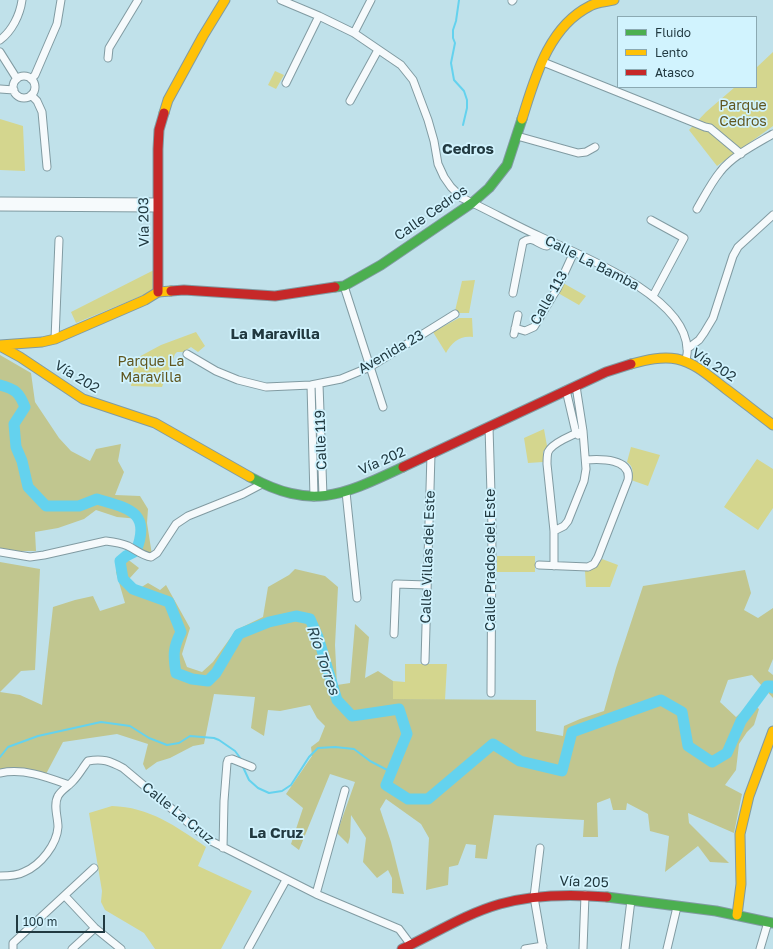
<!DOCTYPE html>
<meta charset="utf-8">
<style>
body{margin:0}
#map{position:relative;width:773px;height:949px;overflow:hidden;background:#c0e1ea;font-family:"Golos Text",sans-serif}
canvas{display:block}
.legend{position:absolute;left:617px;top:16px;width:140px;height:72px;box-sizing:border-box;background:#d1f3fe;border:1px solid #8ba9b2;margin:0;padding:5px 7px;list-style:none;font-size:12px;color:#213940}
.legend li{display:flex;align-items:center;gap:8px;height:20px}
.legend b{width:20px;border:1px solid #8ba9b2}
.scale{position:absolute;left:16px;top:915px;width:89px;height:18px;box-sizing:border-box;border:2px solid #213940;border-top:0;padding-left:5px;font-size:12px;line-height:14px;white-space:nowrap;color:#213940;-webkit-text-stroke:3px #d1f3fe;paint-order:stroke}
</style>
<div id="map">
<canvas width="773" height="949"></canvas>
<ul class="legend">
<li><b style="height:5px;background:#4caf50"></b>Fluido</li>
<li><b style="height:5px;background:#ffc107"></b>Lento</li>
<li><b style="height:5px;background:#c62828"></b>Atasco</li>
</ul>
<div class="scale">100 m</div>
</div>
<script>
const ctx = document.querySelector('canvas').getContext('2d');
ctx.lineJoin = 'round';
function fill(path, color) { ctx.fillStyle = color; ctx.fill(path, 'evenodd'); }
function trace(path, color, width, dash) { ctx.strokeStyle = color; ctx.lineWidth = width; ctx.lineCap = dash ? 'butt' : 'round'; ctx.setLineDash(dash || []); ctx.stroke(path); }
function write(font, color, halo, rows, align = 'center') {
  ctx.font = font + ' "Golos Text",sans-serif'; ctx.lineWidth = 3.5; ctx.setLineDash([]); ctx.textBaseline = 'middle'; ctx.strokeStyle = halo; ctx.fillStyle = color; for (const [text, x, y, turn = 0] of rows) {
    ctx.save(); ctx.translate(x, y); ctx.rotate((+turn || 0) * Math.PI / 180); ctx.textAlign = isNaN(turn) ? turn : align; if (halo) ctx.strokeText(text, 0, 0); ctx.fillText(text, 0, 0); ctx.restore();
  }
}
fill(new Path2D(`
 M773 52V126L717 166 689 130 706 112 735 87H756V68Z
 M275 71 284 75 276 89 268 85Z
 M0 119 23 126 25 171 0 170Z
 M154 270 155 289 151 292 76 323 71 312Z
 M475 280 469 313H457L455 311 462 281Z
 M563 283 586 296 579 305 558 293Z
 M459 318H472L473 337C460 335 451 343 446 353L433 332Z
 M196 332 205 346 198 352 191 347 183 352H177L175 354 162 387 131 386 135 359 161 345Z
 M544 429 547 446 543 452V462L528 463 524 438Z
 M631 447 660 455 648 486 631 480C633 472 634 467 627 462Z
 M757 459 773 469V508L758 530 724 507Z
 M497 556H535V572H497Z
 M602 559 618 565 610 587H586L585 571 598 565Z
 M405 664H447L445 700 393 699V681L405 682Z
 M112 806C149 807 176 826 206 847L198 866 252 891 221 949H155L144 933 105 910 101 902 102 891 89 813Z`), '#d4d68e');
fill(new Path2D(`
 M0 355 31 373 35 402 59 438 71 451 90 461 96 449 121 444 118 461 124 472 115 495 140 496 148 509 147 523 152 555 141 553 139 519 117 517 96 510 84 519 58 528 35 532 36 551H11L0 549Z
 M126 558 139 568 129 579 140 588 148 583 160 590 166 585 190 628 182 654 187 667 202 672 213 662 236 630 263 617 268 587 289 575 295 569 325 576 338 587 335 645 337 685 350 683 355 624 369 637 365 678 378 671 393 681V699L536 700V731L563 736 564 726 580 719 604 711 616 668 643 586 745 570 751 593 744 610 758 618 773 608V659L768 671 773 675V698L752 675 728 680 720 702 736 717 751 703 759 709 754 725 747 732 739 744 736 770 725 785 742 794 734 833 688 813 689 823 729 863 710 862 698 846 665 872 669 836 650 831 648 814 627 803 626 810H613L610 798 597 803 598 837H583L584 820 494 815 487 859 475 858 476 845 466 844 458 865 449 867 448 885 426 890 429 838 421 824 386 799 380 809 391 842 404 894 392 893V878L388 870 377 878 363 862 366 838 351 815 350 837 348 844 337 833 355 782 330 774 299 850 291 844 303 808 286 794 312 756 311 747 319 741 325 726 317 718 310 705 280 711 268 710 264 736 251 728 255 697 214 694 204 744 193 746 170 758 157 762 146 770 143 764 148 744 117 734 63 742 46 774 21 768 0 771V562L40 569 35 670 21 671 0 692 20 695 42 705 53 607 75 600 93 596 100 611 125 603 116 572Z`), '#c1c68f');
trace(new Path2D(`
 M459 0 456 21 453 30V38L455 43 451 63 454 80 464 91 467 100V108L463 125
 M0 757 8 747 38 736 101 722 130 726 149 738 167 745 179 743 190 736 214 738 219 740 235 751 241 759
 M243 767 249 780 258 788 269 793 282 791 291 785 309 757 318 748 335 747 354 749 370 761 391 772`), '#64d2ee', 2);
trace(new Path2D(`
 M0 385C15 389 19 392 25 407L14 424 16 447 22 461 28 487 46 506H79L97 499C127 508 152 511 136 551L126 556 120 561 123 579 133 589 169 602 181 632C173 648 173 655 176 673L192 679 208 681 216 673 239 634 269 622 296 616 310 619 318 637 337 700 352 716 399 709 407 734 386 785 408 799H428L493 744 520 761 562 771 572 732 661 700 682 712 688 746 712 762 727 753 741 721 767 686H771L773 688`), '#64d2ee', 11);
const street = new Path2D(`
 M281 0 319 16 354 33 401 65 413 80 428 120 434 141 438 164 444 177 451 187 462 198C488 210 513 224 539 236 580 255 686 296 687 349 688 353 686 357 686 361
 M512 1 513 0
 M354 33 371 0
 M0 40C12 31 20 15 22 0
 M0 52 17 79
 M108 58 109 48 138 0
 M543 62 705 127 710 128 741 154
 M13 87a11 11 0 1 1 22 0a11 11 0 1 1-22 0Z
 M31 79 35 75 57 24 61 0
 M286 83 319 16
 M0 89 14 90
 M31 95 37 101 42 112 47 167
 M350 101 378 50
 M517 136 578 153 586 152 595 147
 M0 201 158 202
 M0 207 158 208
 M697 209C704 197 711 183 720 172 732 156 756 144 773 134
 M651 220 684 238 653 296
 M344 286 383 407
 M513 293 523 242C533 235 538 245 547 246L551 241
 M515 328 525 331 534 327 557 289 574 252
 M514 334 518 315
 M55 339 59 240
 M687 349 699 340 704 333 713 318 733 256 738 247 773 215
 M187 354 216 371 238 380 266 387 311 385 341 379 370 367 455 314
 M319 384 323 496
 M311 385 314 497
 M566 390 576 433 578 435
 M489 427 492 527 491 693
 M346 492 357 598
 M554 531 564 526 568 521 584 481 586 469 583 431 576 386
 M0 552 30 557 44 555 106 541C114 542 121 543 128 546 136 550 143 556 151 557L157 553 176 524 188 516 243 494 262 484
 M539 565 588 567 594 564 598 557 628 480C632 458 600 459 586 460
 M554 566V531L547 464C547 460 547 456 548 452 552 443 574 434 583 431
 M394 634 396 584 427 585
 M425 661 431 454
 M0 773C24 768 47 777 69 785
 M223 848 224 801 227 763 228 760 232 759 252 767
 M540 848 534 897 543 949
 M0 876C8 876 17 876 24 872 41 865 57 844 58 827 58 817 53 805 58 796 61 790 69 786 73 781 79 775 83 767 88 761 102 758 110 761 123 768L209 840 316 894 399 929 411 945
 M316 894 345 790
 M65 896 95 928 121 949
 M13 949V943L94 868
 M72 949 95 928
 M248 949 286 880
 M525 949 543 946
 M583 949 585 895
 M625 949 631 900
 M667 949 677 907
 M760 949 768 922`);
const fast = new Path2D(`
 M335 287 344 286 381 265 472 203 489 188 507 165 522 119
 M250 477C313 511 343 495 403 467
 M607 897 716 911 773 923`);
const slow = new Path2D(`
 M164 113 168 100 203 36 225 0
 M522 119C535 78 548 27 590 6 597 2 606 2 614 0
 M0 345 42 342 55 339 145 300 158 292 171 291
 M0 346 20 357 83 399 155 423 250 477
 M631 364C646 360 662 356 677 359 696 363 711 378 726 389 742 401 757 413 773 425
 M737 915 741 884 740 834 749 796 773 731`);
const jam = new Path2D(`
 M171 291 184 290 275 296 335 287
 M158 292V149L159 130 164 113
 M403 467 606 372 631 364
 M402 949C434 934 465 914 500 904 535 894 571 894 607 897`);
trace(street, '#819ba2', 9);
trace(fast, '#819ba2', 11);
trace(slow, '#819ba2', 11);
trace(jam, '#819ba2', 11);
trace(street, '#f6fafc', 7);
trace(fast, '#4caf50', 9);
trace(slow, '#ffc107', 9);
trace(jam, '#c62828', 9);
write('14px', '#60561f', '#d1f3fe', [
 ["Parque",743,106],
 ["Cedros",743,122],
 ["Parque La",151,362],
 ["Maravilla",151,378]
]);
write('14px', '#213940', '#d1f3fe', [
 ["Calle Cedros",431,213,-35],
 ["Vía 203",144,222,-91],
 ["Calle La Bamba",592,263,27],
 ["Calle 113",549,298,-60],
 ["Avenida 23",391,352,-30],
 ["Vía 202",714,365,33],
 ["Vía 202",77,377,31],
 ["Calle 119",321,440,-92],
 ["Vía 202",382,461,-24],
 ["Calle Villas del Este",428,557,-88],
 ["Calle Prados del Este",491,560,-90],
 ["Calle La Cruz",178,813,39],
 ["Vía 205",584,882,2]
]);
write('bold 15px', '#213940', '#d1f3fe', [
 ["Cedros",468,149],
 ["La Maravilla",275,334],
 ["La Cruz",276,833]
]);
write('italic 15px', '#29464f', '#d1f3fe', [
 ["Río Torres",323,660,71]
]);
</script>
